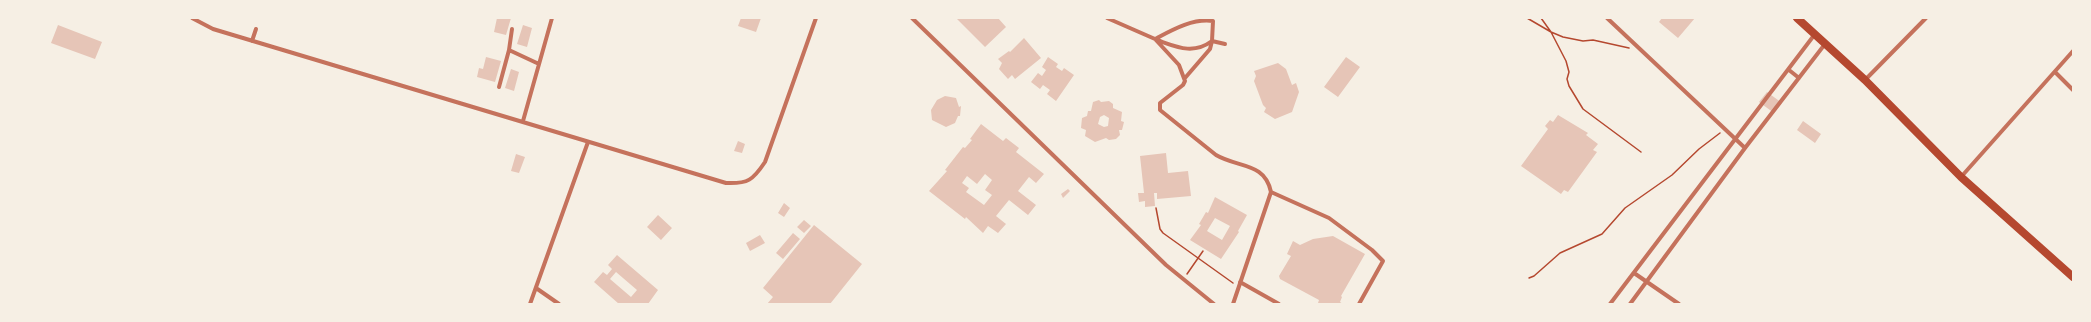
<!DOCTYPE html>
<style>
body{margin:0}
#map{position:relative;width:2091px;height:322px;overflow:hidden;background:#f6efe4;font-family:Rubik,sans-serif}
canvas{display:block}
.frame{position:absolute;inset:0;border:19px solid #f6efe4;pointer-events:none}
</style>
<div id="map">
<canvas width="2091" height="322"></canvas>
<div class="frame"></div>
</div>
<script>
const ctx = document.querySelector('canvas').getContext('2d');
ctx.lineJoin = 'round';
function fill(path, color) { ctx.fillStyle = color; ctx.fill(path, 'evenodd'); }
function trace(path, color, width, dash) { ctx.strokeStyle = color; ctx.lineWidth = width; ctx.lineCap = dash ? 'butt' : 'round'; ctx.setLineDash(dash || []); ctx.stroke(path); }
fill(new Path2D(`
 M497 18H511L506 35 494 32Z
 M741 18H761L756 32 738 26Z
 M956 18H998L1006 27 985 47Z
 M1662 18H1695L1678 38 1659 22Z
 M58 25 102 42 95 59 51 43Z
 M523 25 532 28 527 47 517 44Z
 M1024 38 1041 58 1015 79 1012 75 1008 79 999 69 1002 63 998 59 1009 51 1010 52Z
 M486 57 501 61 495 82 477 77 479 68 483 69Z
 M1048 57 1058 64 1056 67 1062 71 1064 68 1074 75 1056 101 1047 94 1050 90 1043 85 1040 89 1031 82 1038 73 1042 76 1046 70 1042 67Z
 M1346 57 1360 67 1338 97 1324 87Z
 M1278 63 1286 69 1292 85 1296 83 1299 92 1292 112 1275 119 1264 112 1266 108 1263 105 1254 81 1256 76 1254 71Z
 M511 69 519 72 514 91 505 88Z
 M1767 92 1782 103 1774 113 1759 102Z
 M945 96 956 98 959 107 961 106 960 116H958L955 123 946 127 932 120 931 110 937 100Z
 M1099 100 1101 102 1109 101 1113 104V108L1122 112 1121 121 1124 122 1122 130H1119L1120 135 1116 139 1109 140 1106 138 1095 142 1085 136 1086 130 1081 128 1082 118 1087 116 1088 111H1091L1093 102ZM1104 115 1109 118 1108 126 1104 127 1098 124 1100 117Z
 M1558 115 1588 133 1586 135 1598 144 1593 150 1597 152 1568 192 1564 190 1561 194 1521 166 1548 129 1545 126 1550 120 1553 122Z
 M1803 121 1821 134 1815 143 1797 130Z
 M981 124 1003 141 1006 138 1019 148 1016 152 1044 174 1036 183 1029 177 1018 191 1036 205 1028 215 1009 200 996 216 1006 224 998 233 988 226 983 233 966 217 965 219 929 191 947 171 945 170 963 147 965 148 972 140 970 139ZM985 174 992 180 985 190 992 195 984 205 966 192 969 188 962 183 967 176 977 184Z
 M738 141 745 144 742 153 734 151Z
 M1166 153 1168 173 1188 171 1191 196 1157 199V193H1154L1155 206 1145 207V201L1139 202 1138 193H1144L1140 156Z
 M516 154 525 157 519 173 511 171Z
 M1068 189 1070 191 1063 198 1061 194Z
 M1215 197 1247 215 1238 231 1239 232 1221 259 1190 240 1201 225 1199 224 1206 212 1208 213ZM1215 218 1230 226 1222 240 1207 231Z
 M784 203 790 208 784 217 778 213Z
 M658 215 672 228 661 240 647 227Z
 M804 220 811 226 804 233 797 227Z
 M814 225 862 264 830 304H767L773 297 763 288Z
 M793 233 800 239 783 259 776 253Z
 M760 235 765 243 750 251 746 243Z
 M1333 236 1365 254 1341 296 1342 297 1340 302 1343 304H1320L1318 303 1319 300 1280 279 1279 276 1291 256 1287 254 1293 241 1300 245 1313 239Z
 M617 255 658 290 648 304H619L594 282 603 272 607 275 612 269 608 265ZM616 272 637 290 631 297 610 279Z`), '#e6c5b7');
trace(new Path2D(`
 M1527 18 1551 32 1563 37 1583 41 1593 40 1629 48
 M1541 18 1551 32 1566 61 1569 72 1567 79 1569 86 1583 109 1641 152
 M1156 208 1160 229 1163 233 1233 283
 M1187 274 1203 251
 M1529 278 1534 276 1560 253 1602 234 1625 208 1672 175 1699 149 1720 133`), '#b5482f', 1.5);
trace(new Path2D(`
 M192 18 213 29 726 183C748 184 753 180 765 162L816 18
 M912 18 1166 265 1214 304
 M1107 18 1155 39 1179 65 1185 81 1183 85 1160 103V110L1216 155C1238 168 1265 162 1271 192L1233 304
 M1607 18 1745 148
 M512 29 509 50 539 64
 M1155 39C1172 30 1193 18 1213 21L1212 41 1225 44
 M1157 40C1177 47 1193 55 1212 41
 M252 41 256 29
 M1789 70 1799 78
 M2055 72 2073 90
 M1185 78 1210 49 1212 41
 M1865 80 1926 18
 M499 87 509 50
 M523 121 552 18
 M1961 177 2073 51
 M1271 192 1329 218 1372 250 1383 261 1359 304
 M1634 273 1679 304
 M1240 282 1279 304
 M536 288 559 304
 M530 304 588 142
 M1610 304 1815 34
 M1630 304 1745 148 1825 44`), '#c5725c', 4);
trace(new Path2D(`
 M1797 18 1865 80 1961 177 2073 277`), '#b5482f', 8);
</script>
